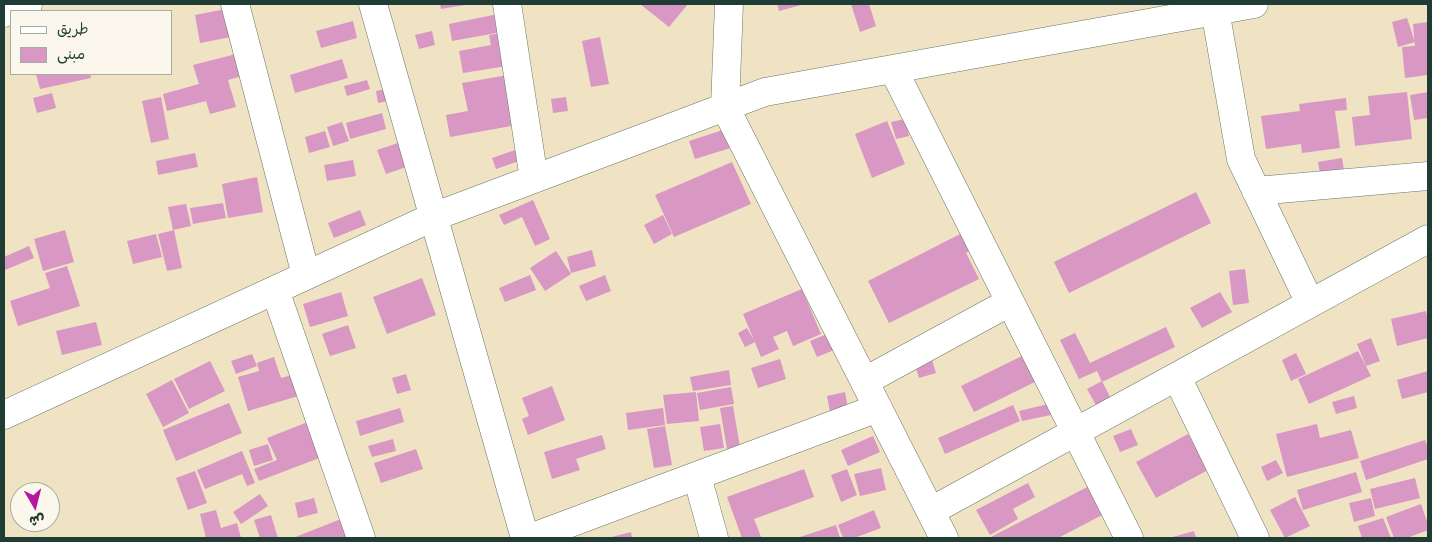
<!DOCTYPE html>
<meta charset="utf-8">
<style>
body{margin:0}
#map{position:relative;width:1432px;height:542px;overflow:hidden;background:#efe3c4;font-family:Mali,"Playpen Sans Arabic",sans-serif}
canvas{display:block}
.frame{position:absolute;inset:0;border:5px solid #1f3d34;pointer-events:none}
.legend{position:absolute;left:10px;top:10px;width:162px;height:65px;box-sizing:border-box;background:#fbf7ec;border:1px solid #a3ada2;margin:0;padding:6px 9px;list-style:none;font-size:15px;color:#1f3d34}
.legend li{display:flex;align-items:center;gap:10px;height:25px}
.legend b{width:25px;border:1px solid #a3ada2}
.north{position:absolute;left:10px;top:482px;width:50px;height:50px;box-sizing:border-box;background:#fbf7ec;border:1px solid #a3ada2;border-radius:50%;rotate:172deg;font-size:14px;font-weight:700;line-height:20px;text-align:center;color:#1f3d34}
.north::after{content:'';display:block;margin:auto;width:18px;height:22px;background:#b5179e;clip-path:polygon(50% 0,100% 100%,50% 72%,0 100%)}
</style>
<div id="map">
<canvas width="1432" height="542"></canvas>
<div class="frame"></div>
<ul class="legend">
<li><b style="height:6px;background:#fff"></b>طريق</li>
<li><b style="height:14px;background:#d997c3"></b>مبنى</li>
</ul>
<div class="north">ش</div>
</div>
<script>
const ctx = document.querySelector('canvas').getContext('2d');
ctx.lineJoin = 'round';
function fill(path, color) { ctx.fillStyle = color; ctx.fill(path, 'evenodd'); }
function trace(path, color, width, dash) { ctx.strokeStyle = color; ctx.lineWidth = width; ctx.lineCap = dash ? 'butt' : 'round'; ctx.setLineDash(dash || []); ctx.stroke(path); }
fill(new Path2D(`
 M440 4H465V5L441 9Z
 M640 4H688L669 27Z
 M777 4H805L779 11Z
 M851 4H869L876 26 860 32Z
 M236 7 241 35 200 43 195 15Z
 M498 14 502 32 452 41 449 24Z
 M1407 18 1415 42 1398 47 1392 22Z
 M353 21 357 38 321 48 316 31Z
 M1428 22V75L1405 78 1402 47 1415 46 1413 24Z
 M432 31 435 45 419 49 415 35Z
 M507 32 513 65 463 73 459 51 491 45 489 35Z
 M600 37 609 84 591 87 582 41Z
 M244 52 250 74 228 80 236 107 210 114 206 101 167 111 163 94 199 84 193 65Z
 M342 59 348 78 295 93 290 75Z
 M36 74H90L91 78 40 89Z
 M508 75 517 125 450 137 446 115 468 111 462 83Z
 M367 80 370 89 347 96 344 86Z
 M390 88 393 100 378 103 376 91Z
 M1407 92 1412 139 1355 146 1352 117 1370 115 1368 96Z
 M1428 92V118L1414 120 1410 95Z
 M52 93 56 108 37 113 33 98Z
 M161 97 169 139 151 143 142 101Z
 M566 97 568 111 553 113 551 99Z
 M1346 98 1347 110 1335 111 1340 148 1302 153 1301 144 1266 149 1261 116 1300 111 1299 104Z
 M382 113 386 129 350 139 346 123Z
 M905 119 909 136 896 139 891 122Z
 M887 121 905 164 872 178 855 134Z
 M342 122 349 141 333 146 327 127Z
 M732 127 737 146 695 159 689 141Z
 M325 131 330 147 309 153 305 137Z
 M407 140 415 164 386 174 377 150Z
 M521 148 525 159 496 169 492 158Z
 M195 153 198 167 158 175 156 161Z
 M1342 158 1344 170 1320 174 1318 162Z
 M353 160 356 176 327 181 324 165Z
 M732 162 751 204 674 237 655 195Z
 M257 177 263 212 228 218 222 184Z
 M1196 192 1211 223 1069 293 1054 262Z
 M533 200 550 239 535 246 522 217 504 225 499 215Z
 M223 203 226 218 193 224 190 208Z
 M186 204 191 226 173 230 168 207Z
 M360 210 366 225 334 238 328 223Z
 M663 215 672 234 654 244 644 225Z
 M65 230 74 262 43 271 34 239Z
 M174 230 182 268 167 271 158 234Z
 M968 230 977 247 966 253 979 279 889 323 868 281Z
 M156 234 162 257 133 264 127 241Z
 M29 246 34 258 5 270 4 257Z
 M592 250 596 266 571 273 567 257Z
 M556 251 571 274 545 291 530 268Z
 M67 266 80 306 18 326 10 301 50 288 45 273Z
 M1245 269 1249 303 1233 305 1229 271Z
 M530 275 536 290 505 302 499 288Z
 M605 275 611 291 586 301 579 286Z
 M422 278 436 315 387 334 373 297Z
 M802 289 821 334 793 346 787 331 773 337 779 349 761 357 743 314Z
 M341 292 348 316 310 327 303 304Z
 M1220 292 1232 312 1202 328 1190 308Z
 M1426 311 1428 321V338L1397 346 1391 319Z
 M96 322 102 345 62 355 56 331Z
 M348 325 356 348 330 356 322 334Z
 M1166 327 1175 347 1102 382 1097 371 1079 379 1060 340 1075 333 1090 363Z
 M747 328 755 342 745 347 738 333Z
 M827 334 834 350 817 357 810 341Z
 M1371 338 1380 361 1366 366 1357 344Z
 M1032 351 1045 377 974 412 961 386Z
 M1358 351 1371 376 1309 404 1298 379Z
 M1296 353 1306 374 1291 381 1282 360Z
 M252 354 257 366 236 374 231 361Z
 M274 357 281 378 299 373 305 394 248 411 238 377 259 371 257 363Z
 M780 359 786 379 758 388 751 368Z
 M932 360 936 373 919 378 915 365Z
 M210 361 225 391 189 409 174 379Z
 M729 370 731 385 693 391 690 377Z
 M1428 371V392L1402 399 1397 380Z
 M406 374 411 390 397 394 392 378Z
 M172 380 189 413 163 427 146 394Z
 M1102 381 1110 397 1096 405 1087 389Z
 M552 386 565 420 528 435 522 419 529 416 522 398Z
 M731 387 734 404 700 410 697 393Z
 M696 392 699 421 667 424 663 395Z
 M845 392 848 408 830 412 827 396Z
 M1354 396 1357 408 1336 414 1332 402Z
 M229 403 242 433 176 461 163 430Z
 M1048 404 1051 415 1022 421 1019 411Z
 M1013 405 1020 421 945 454 938 438Z
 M733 406 740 447 727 449 720 408Z
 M400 408 404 422 360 436 356 421Z
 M663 408 665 425 628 430 626 413Z
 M313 420 327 455 259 481 254 469 277 460 267 438Z
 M720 424 724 448 704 451 700 427Z
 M1317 424 1320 438 1351 430 1359 458 1287 477 1276 434Z
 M665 426 672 465 654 468 647 429Z
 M1131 429 1138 445 1120 452 1113 436Z
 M1188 434 1208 470 1156 498 1136 462Z
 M602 435 606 449 576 459 580 470 552 479 544 452Z
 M873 436 880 452 848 466 841 450Z
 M393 439 396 451 372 457 368 446Z
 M1425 440 1428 448V459L1366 480 1360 461Z
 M268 444 273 460 254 466 249 450Z
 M416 449 423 469 381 483 374 463Z
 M242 451 255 483 247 486 242 474 205 489 197 470Z
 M1276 460 1283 473 1267 481 1261 467Z
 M881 468 886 490 860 496 854 474Z
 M804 469 814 497 754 519 761 537 742 538 727 497Z
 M847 469 857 495 841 502 831 475Z
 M195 471 207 503 188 510 176 478Z
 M1356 472 1362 492 1303 510 1297 490Z
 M1415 478 1420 498 1375 509 1370 489Z
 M1028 483 1035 497 1013 509 1018 519 990 535 976 510Z
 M1093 484 1108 512 1058 538H989Z
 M260 494 268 506 241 524 233 512Z
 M1295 497 1310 526 1285 538 1270 510Z
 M314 498 318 513 298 518 295 503Z
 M1371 498 1375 516 1354 522 1349 503Z
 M1421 504 1428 524V530L1407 538H1394L1386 517Z
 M216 510 221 528 237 523 241 538H206L200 514Z
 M874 510 881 528 854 538H843L838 525Z
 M271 515 278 538H260L254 520Z
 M351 515 360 538H293Z
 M1383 518 1391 538H1362L1358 526Z
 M836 525 840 538H797Z
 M1194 531 1196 538H1169Z
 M631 532 632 538H608Z`), '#d997c3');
const street = new Path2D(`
 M235 4 306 275
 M373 4 525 538
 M507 4 534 179
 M729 4 725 107 944 538
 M1214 4 1241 159 1310 303
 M4 13 28 4
 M893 69 1129 538
 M1256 191 1428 176
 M275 290 361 538
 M1177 377 1255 538
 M865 381 1010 302
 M4 415 433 217 765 92 1254 4
 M697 476 714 538
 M931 511 1428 239
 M530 538 878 408`);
trace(street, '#687766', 29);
trace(street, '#fff', 28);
</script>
